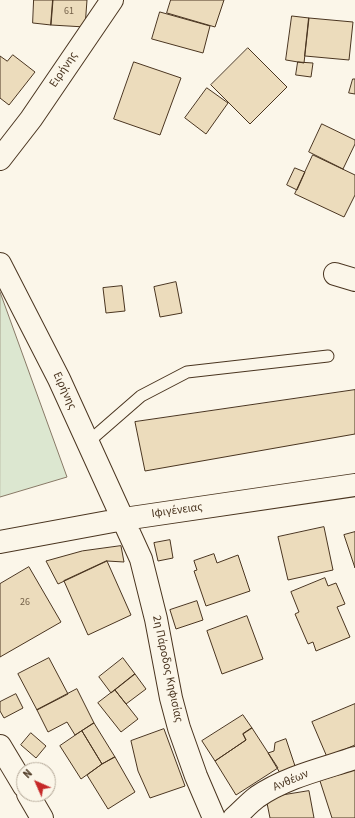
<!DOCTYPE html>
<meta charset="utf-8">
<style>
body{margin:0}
#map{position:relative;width:355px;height:818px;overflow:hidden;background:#fbf6e9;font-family:"Source Sans 3",sans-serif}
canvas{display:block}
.north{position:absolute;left:16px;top:762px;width:40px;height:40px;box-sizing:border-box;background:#fbf6e9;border:1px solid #b4a999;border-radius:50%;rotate:315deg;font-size:11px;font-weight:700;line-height:16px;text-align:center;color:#4a3520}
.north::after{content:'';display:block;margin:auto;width:14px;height:18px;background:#c62828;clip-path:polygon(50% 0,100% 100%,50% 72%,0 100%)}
</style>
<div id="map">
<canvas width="355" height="818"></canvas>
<div class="north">N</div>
</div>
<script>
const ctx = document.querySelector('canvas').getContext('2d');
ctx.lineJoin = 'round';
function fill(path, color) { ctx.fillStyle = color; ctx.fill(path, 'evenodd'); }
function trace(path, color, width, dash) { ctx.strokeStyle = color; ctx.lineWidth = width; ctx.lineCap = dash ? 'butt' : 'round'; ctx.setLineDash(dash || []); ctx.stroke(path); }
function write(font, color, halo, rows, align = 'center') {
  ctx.font = font + ' "Source Sans 3",sans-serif'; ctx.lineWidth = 3; ctx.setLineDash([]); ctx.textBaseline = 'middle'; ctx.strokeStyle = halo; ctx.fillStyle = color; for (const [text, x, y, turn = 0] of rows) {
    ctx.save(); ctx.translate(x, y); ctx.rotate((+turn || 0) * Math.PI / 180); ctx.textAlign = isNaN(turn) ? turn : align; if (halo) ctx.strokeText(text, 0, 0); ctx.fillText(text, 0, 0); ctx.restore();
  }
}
const green = new Path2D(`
 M0 292 67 477 0 497Z`);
fill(green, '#dce7d0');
trace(green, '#887966', 1);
const building = new Path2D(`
 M34 0H53L51 25 33 23Z
 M53 0H87L85 27 51 25Z
 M171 0H224L215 27 167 13Z
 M160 12 210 26 203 53 152 39Z
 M292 16 309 18 304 63 286 60Z
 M309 18 353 22 349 60 305 56Z
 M248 48 287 87 250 124 211 85Z
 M13 55 35 72 9 105 0 98V56L7 61Z
 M134 62 181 78 160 135 114 119Z
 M298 62 313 63 311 77 296 75Z
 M353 79H355V94L349 93Z
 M207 88 228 103 206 134 185 118Z
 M322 124 355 140V144L343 169 309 152Z
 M313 155 355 175V195L344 217 295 194Z
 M295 168 305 172 297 190 287 185Z
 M176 282 182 313 160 317 154 287Z
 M122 286 125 311 106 313 103 288Z
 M355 390V434L145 471 135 422Z
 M324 527 333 570 288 580 278 537Z
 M355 532V568L344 535Z
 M170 540 173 558 158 561 154 543Z
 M121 546 124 562 107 561 58 584 46 561 82 551Z
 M214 554 217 563 238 555 250 591 206 606 194 571 197 570 194 561Z
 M107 561 131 615 88 635 64 581Z
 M29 567 61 622 0 657V584Z
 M325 578 328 586 336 583 345 604 337 607 350 637 316 651 313 642 308 644 295 614 299 612 291 592Z
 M197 601 203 620 176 629 170 610Z
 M247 616 263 659 222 674 207 631Z
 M49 658 68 694 37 710 18 674Z
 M123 658 135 674 111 693 99 677Z
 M135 674 146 689 126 704 115 690Z
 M77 689 94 723 75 735 67 722 48 732 37 710Z
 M115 690 138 719 121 732 98 703Z
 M16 694 23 708 4 718 0 711V702Z
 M355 704V745L327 757 312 722Z
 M243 715 252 728 243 734 246 740 215 761 202 741Z
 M94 723 115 757 102 764 82 731Z
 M252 728 278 768 236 795 215 761 246 740 243 734Z
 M164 729 185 786 150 798 138 771 131 741Z
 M82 731 102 764 81 779 60 746Z
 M31 733 46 746 36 758 21 745Z
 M286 739 295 766 280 773 268 753 274 751 275 743Z
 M115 757 135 792 108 809 87 775 102 764Z
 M355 770V818H332L320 781Z
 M309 791 314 818H270L266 798Z`);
fill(building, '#ecdcbc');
trace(building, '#4a3520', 1);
const lane = new Path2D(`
 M87 443 141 396 187 372 328 356`);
const street = new Path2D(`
 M0 159 31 119 112 0
 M335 274 355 280
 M0 746 24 786
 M28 794 42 818
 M234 818C242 811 249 803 257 797 286 777 322 769 355 758`);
const secondary = new Path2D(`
 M0 264 59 379 141 559 156 619 171 698 179 728 196 776 214 818
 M0 542 124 519 355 485`);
trace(lane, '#4a3520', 13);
trace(street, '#4a3520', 24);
trace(secondary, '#4a3520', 24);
trace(lane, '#fbf6e9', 11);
trace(street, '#fbf6e9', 22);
trace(secondary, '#fbf6e9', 22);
write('10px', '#725f47', null, [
 ["61",69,12],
 ["26",25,603]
]);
write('12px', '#4a3520', '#fbf6e9', [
 ["Ειρήνης",64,70,-56],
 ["Ειρήνης",64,391,65],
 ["Ιφιγένειας",177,511,-8],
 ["2η Πάροδος Κηφισίας",167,669,78],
 ["Ανθέων",291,781,-23]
]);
</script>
